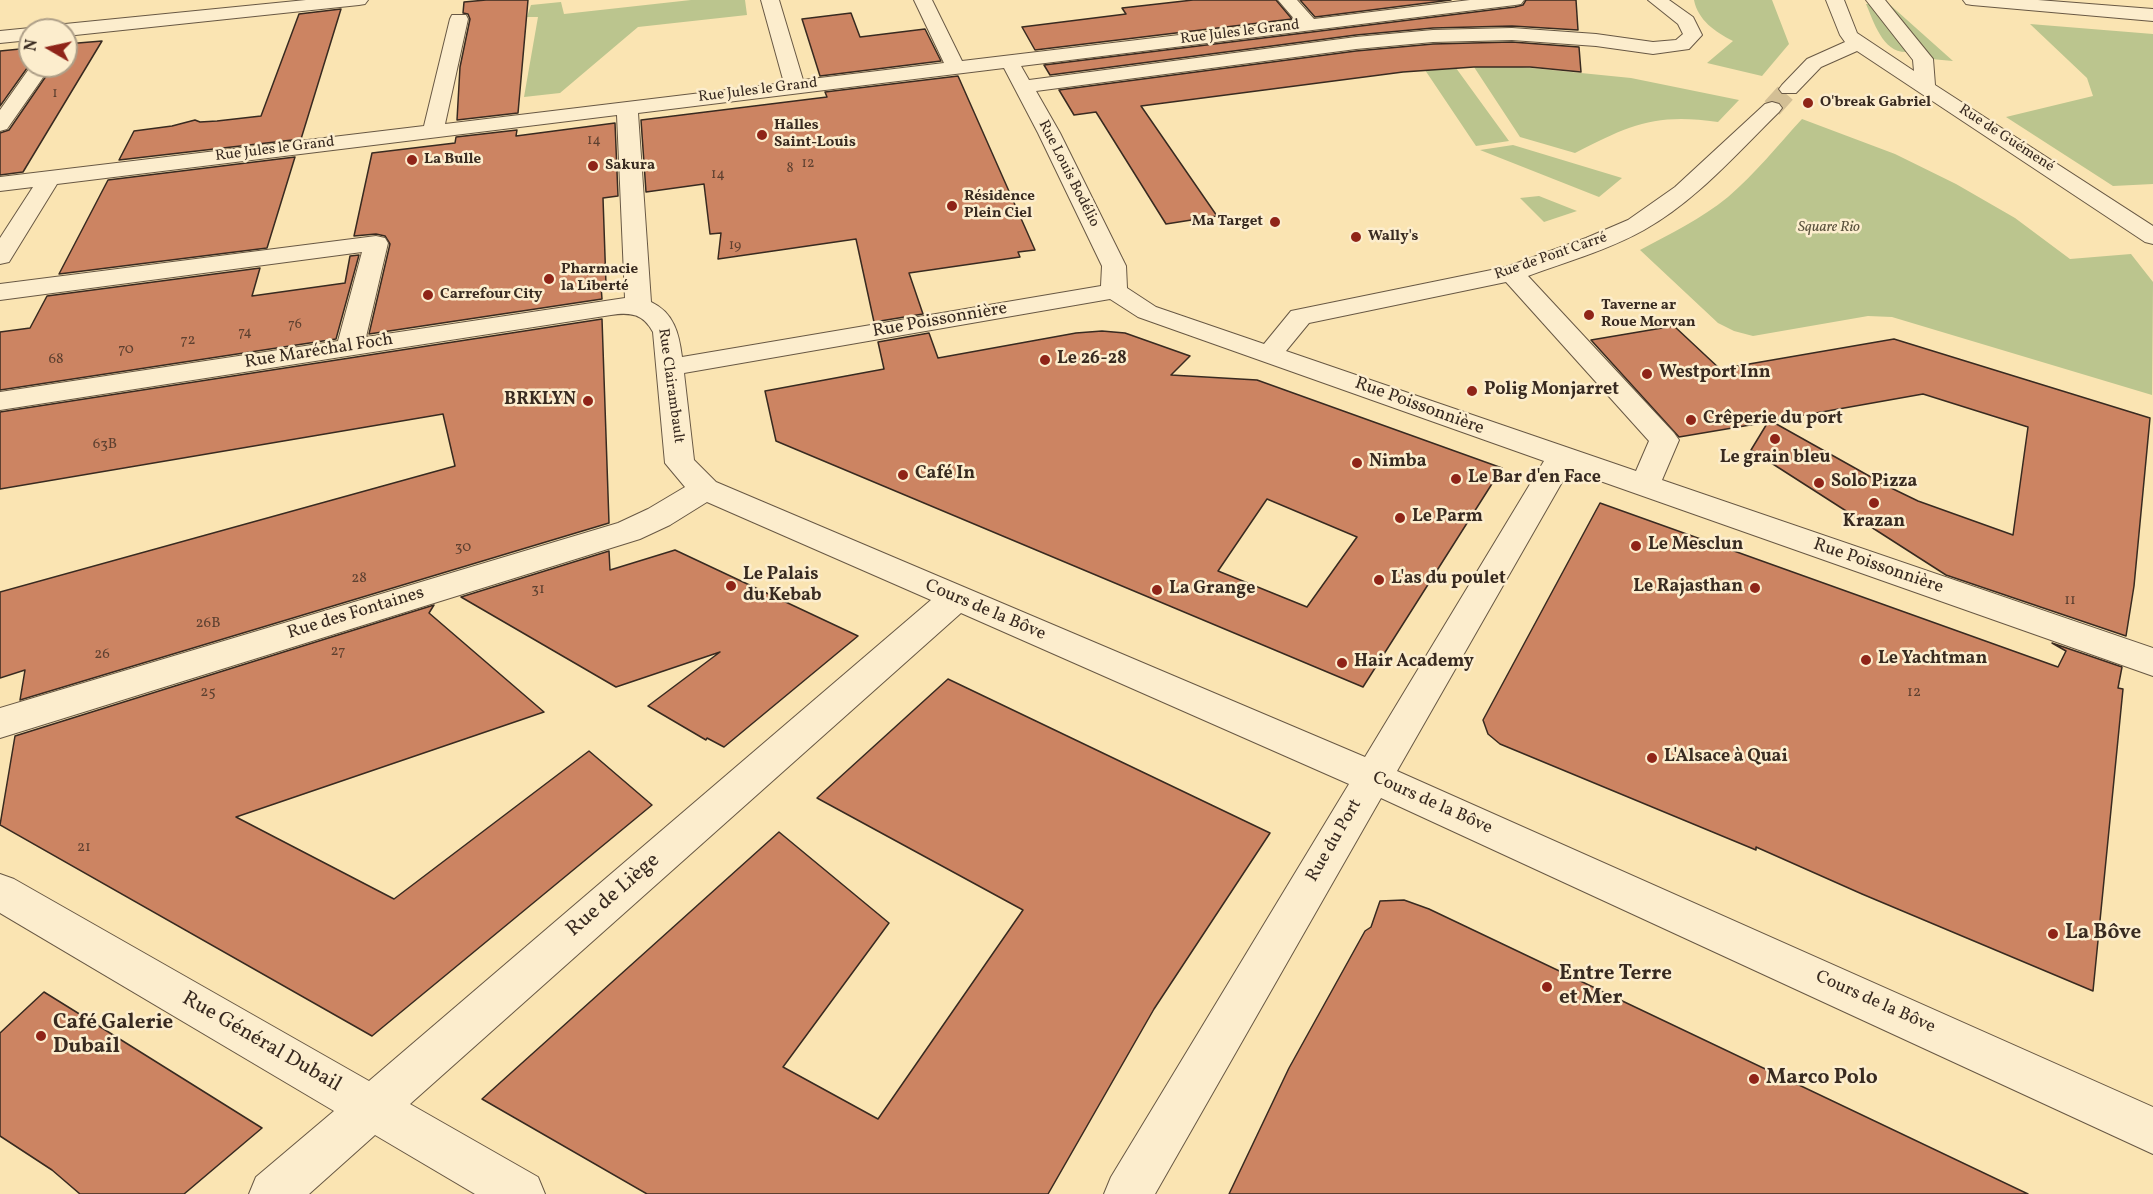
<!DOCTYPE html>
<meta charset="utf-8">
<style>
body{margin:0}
#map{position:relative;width:2153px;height:1194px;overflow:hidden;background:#fae4b2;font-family:Vollkorn,serif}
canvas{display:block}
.north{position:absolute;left:18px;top:18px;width:60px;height:60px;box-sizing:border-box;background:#fcedcd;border:2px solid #ae9f88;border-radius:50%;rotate:279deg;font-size:16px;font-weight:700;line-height:24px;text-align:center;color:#382a20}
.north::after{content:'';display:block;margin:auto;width:21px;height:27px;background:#8f2418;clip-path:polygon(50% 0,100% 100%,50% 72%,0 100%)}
</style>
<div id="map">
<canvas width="2153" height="1194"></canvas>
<div class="north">N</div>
</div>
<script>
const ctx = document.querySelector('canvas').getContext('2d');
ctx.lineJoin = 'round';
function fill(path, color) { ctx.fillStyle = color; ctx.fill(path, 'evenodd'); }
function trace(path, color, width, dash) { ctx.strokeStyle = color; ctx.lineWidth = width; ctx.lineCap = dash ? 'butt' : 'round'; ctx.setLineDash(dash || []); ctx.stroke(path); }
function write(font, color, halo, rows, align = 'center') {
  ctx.font = font + ' Vollkorn,serif'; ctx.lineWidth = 5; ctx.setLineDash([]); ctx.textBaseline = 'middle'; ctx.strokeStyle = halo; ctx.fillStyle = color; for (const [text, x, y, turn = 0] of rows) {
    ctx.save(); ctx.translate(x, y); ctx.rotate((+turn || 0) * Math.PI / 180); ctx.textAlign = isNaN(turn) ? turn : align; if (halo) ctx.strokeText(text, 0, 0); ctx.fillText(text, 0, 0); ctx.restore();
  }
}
fill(new Path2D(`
 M691 0H745L747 15 638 27 560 93 524 97 538 17H527L531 5 561 2 564 14Z
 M1694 0H1772L1789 44 1762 76 1707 63 1733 41C1715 32 1698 20 1694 0Z
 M1888 3 1953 61 1931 59Z
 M1866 4H1869L1908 52C1883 54 1874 22 1866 4Z
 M2030 24 2153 34V184L2113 186 2006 117 2093 96 2087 78Z
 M1511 66 1631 78 1739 100 1718 122C1655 113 1630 125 1575 153L1520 137 1474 67Z
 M1456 68 1509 141 1476 146 1425 70Z
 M1802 119 1895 154 1956 184 2015 218 2070 259 2131 254 2153 282 2152 395 1892 317 1868 316 1753 336 1734 331 1718 323 1640 250C1670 234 1701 219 1728 197 1755 174 1778 145 1802 119Z
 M1513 145 1622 178 1599 197 1480 150Z
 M1539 196 1577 211 1544 222 1520 198Z`), '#bbc58e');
const building = new Path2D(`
 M486 0H528L518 113 457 120 460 67 470 19 468 14 463 13 464 2Z
 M1193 0H1276L1292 19 1035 50 1022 27 1126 14 1122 8Z
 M1300 0H1451L1315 17Z
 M1526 0H1576L1578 30 1512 26 1433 28 1356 35 1050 75 1044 65 1515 7 1523 5Z
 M341 9 301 139 119 160 134 131 172 126 195 120 200 122 217 121 261 116 299 14Z
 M851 13 860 37 925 29 941 61 820 76 802 19Z
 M102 41 23 172 0 175V133L9 130 53 66H66V44Z
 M1512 42 1579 47 1581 72 1530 67H1474L1403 72 1141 106 1217 216 1166 224 1096 112 1074 115 1059 90 1356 51 1433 44Z
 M30 48V64L0 106V51Z
 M958 76 1035 250 1018 252 1020 257 909 273 923 314 874 322 856 239 718 259 721 233 710 234 704 184 646 192 641 120 827 97 825 92Z
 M615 123 618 196 603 198 606 285 601 286 602 299 369 334 390 244 385 236 376 234 354 236 372 153 455 143 456 137 517 130 516 136Z
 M295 157 267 248 59 274 108 180Z
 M359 255 336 339 0 390V332L30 328 47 296 260 268 252 296 345 283 350 256Z
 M602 319 609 523 20 700 25 670 0 678V592L455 466 443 414 0 489V412Z
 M1674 326 1720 369 1894 339 2150 418 2134 586 2126 636 1946 575 1751 450 1768 422 1679 437 1591 340ZM1923 394 2028 427 2013 535 1918 501 1887 486 1771 421Z
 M1102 331 1125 333 1190 356 1171 375 1257 380 1502 468 1363 687 776 441 765 391 884 369 878 342 929 333 938 358 1076 333ZM1267 499 1357 537 1307 607 1218 571Z
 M1600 503 2058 667 2066 651 2052 643 2122 667 2118 688 2123 689 2093 991 1862 894 1756 847V850L1500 744 1488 734 1483 720Z
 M675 550 858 636 724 747 707 738 706 740 648 706 720 652 616 687 461 597 609 551 610 570Z
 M434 605 429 613 544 712 236 817 394 899 589 751 652 805 372 1036 0 825 15 736Z
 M948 679 1270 833 1154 1009 1048 1194H647L482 1099 779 832 889 923 783 1067 878 1119 1023 910 817 798Z
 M1404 900 1429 909 2028 1194H1229L1289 1068 1365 931 1371 927 1380 901Z
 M44 992 102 1028 262 1128 184 1194H80L52 1170 0 1136V1033Z`);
fill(building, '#cc8462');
trace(building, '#382a20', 1.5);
trace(new Path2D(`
 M1772 108 1789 89`), '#d3bf95', 20, [20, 10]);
const minor = new Path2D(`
 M306 0H368L365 4 359 5 66 36V30H56L58 26 65 24Z
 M761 0H779L803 80 944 63 914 0H932L962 61 1296 21 1278 0H1297L1314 19 1470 0H1524L1521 4 1515 5 1021 66 1029 80 1356 37 1433 30 1512 28 1596 34 1653 42 1676 40 1683 34 1678 24 1648 0H1669L1693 17 1702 35 1689 49 1653 54 1596 46 1512 40 1433 42 1356 49 1036 91 1060 133 1126 266 1127 288 1156 307 1264 344 1291 311 1506 267 1586 238 1628 220 1675 187 1765 104 1772 102 1779 104 1782 108 1779 112C1737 153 1696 201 1644 230 1608 250 1566 262 1528 276L1674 433 1679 440 1662 480 2153 648V676L1569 470 1397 771 2153 1107V1154L1381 798 1155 1194H1104L1111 1177 1349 784 961 613 410 1104 538 1177 545 1194H475L375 1135 309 1194H249L256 1177 334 1111 0 913V874L14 879 369 1081 931 600 707 502 670 525 640 539 0 738V708L618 523 648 509 685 487 665 463 653 332C643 314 631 312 611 315L0 410V392L338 341 362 252 0 300V284L376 236 385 238 388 243 366 337 625 298 617 115 57 184 9 262 0 264V238L33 187 0 191V177L424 126 450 19 452 15H466L468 19 445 124 784 83ZM1004 68 1038 133 1102 266 1101 286 682 357C679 333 674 313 651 302L638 113ZM1506 282 1649 441 1636 471 1286 351 1309 323ZM1110 299 1138 317 1544 461 1365 757 716 482 694 460 684 373Z
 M1826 0H1844L1857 33 1914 71 1913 60 1866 0H1885L1933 59 1935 85 2153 226V244L2145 242 1857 51 1821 67 1796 93H1782L1779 89 1782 85 1807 59 1845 42 1840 35Z
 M1963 0H2038L2153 9V21L1972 5 1966 4Z
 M30 28 37 30H30V40L0 43V31Z
 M31 66H51L7 129 0 131V110Z`);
trace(minor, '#685844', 2);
fill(minor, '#fcedcd');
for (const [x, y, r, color] of [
 [1808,103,6,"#8f2418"],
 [762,135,6,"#8f2418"],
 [412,160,6,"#8f2418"],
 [593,166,6,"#8f2418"],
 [952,206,6,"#8f2418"],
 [1275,222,6,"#8f2418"],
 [1356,237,6,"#8f2418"],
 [549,279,6,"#8f2418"],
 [428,295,6,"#8f2418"],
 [1589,315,6,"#8f2418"],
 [1045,360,6,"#8f2418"],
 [1647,374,6,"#8f2418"],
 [1472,391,6,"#8f2418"],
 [588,401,6,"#8f2418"],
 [1691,420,6,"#8f2418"],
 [1775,439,6,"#8f2418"],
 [1357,463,6,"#8f2418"],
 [903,475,6,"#8f2418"],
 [1456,479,6,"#8f2418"],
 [1819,483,6,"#8f2418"],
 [1874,503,6,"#8f2418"],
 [1400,518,6,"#8f2418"],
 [1636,546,6,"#8f2418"],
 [1379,580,6,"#8f2418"],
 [731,586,6,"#8f2418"],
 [1755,588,6,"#8f2418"],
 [1157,590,6,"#8f2418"],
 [1866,660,6,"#8f2418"],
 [1342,663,6,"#8f2418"],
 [1652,758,6,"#8f2418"],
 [2053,934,6,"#8f2418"],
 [1547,987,6,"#8f2418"],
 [41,1036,6,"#8f2418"],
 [1754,1079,6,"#8f2418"]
]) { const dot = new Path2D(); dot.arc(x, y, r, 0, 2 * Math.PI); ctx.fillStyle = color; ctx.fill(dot); trace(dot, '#fcedcd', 2); }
write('14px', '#5d4030', null, [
 ["1",55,94],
 ["14",594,141],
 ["12",808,164],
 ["8",790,169],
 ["14",718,175],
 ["19",735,246],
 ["76",295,325],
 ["74",245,333]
]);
write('15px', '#382a20', '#fcedcd', [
 ["Rue Jules le Grand",1240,33,-7],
 ["Rue Jules le Grand",758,91,-7],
 ["Rue de Guémené",2006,139,33],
 ["Rue Jules le Grand",275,150,-7],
 ["Rue Louis Bodélio",1068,174,63],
 ["Rue de Pont Carré",1551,257,-19],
 ["Rue Clairambault",670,386,82]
]);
write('bold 15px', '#382a20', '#fcedcd', [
 ["O'break Gabriel",1820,103],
 ["Halles",774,126],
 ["Saint-Louis",774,143],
 ["La Bulle",424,160],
 ["Sakura",605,166],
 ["Résidence",964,197],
 ["Plein Ciel",964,214],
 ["Ma Target",1263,222,"right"],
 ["Wally's",1368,237],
 ["Pharmacie",561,270],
 ["la Liberté",561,287],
 ["Carrefour City",440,295],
 ["Taverne ar",1601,306],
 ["Roue Morvan",1601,323]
], 'left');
write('italic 15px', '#59513c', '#fcedcd', [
 ["Square Rio",1829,228]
]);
write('15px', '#5d4030', null, [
 ["72",188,341],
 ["70",126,350],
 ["68",56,360],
 ["63B",105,445],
 ["30",463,548],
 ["28",359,579],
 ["31",538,590],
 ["11",2070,601],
 ["26B",208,624],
 ["27",338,652],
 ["26",102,655],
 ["25",208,693],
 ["12",1914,693],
 ["21",84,848]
]);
write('18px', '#382a20', '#fcedcd', [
 ["Rue Poissonnière",940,321,-10],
 ["Rue Maréchal Foch",319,352,-9],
 ["Rue Poissonnière",1419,407,20],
 ["Rue Poissonnière",1878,567,19],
 ["Cours de la Bôve",985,611,23],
 ["Rue des Fontaines",356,614,-17],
 ["Cours de la Bôve",1432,804,24],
 ["Rue du Port",1335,841,-60],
 ["Cours de la Bôve",1875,1003,24]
]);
write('bold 18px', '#382a20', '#fcedcd', [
 ["Le 26-28",1057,360],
 ["Westport Inn",1659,374],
 ["Polig Monjarret",1484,391],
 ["BRKLYN",576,401,"right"],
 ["Crêperie du port",1703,420],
 ["Le grain bleu",1775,459,"center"],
 ["Nimba",1369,463],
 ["Café In",915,475],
 ["Le Bar d'en Face",1468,479],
 ["Solo Pizza",1831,483],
 ["Le Parm",1412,518],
 ["Krazan",1874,523,"center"],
 ["Le Mesclun",1648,546],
 ["Le Palais",743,576],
 ["du Kebab",743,597],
 ["L'as du poulet",1391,580],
 ["Le Rajasthan",1743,588,"right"],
 ["La Grange",1169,590],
 ["Le Yachtman",1878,660],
 ["Hair Academy",1354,663],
 ["L'Alsace à Quai",1664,758]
], 'left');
write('21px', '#382a20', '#fcedcd', [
 ["Rue de Liège",614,896,-41],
 ["Rue Général Dubail",261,1043,30]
]);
write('bold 21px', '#382a20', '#fcedcd', [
 ["La Bôve",2065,934],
 ["Entre Terre",1559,975],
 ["et Mer",1559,999],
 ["Café Galerie",53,1024],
 ["Dubail",53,1048],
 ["Marco Polo",1766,1079]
], 'left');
</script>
